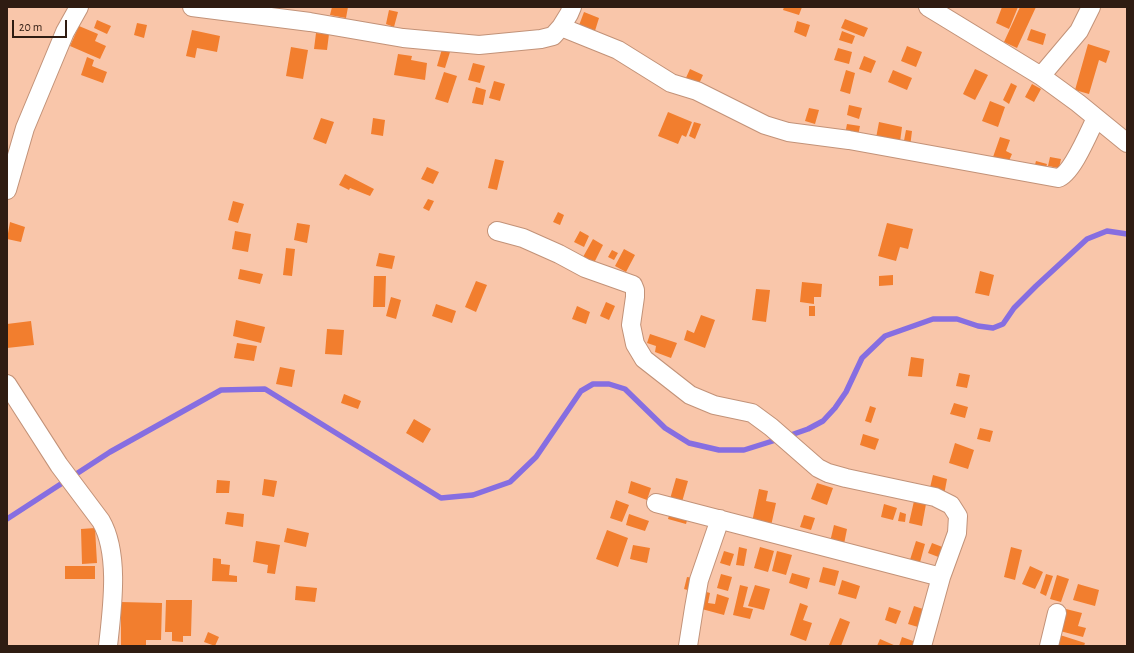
<!DOCTYPE html>
<style>
body{margin:0}
#map{position:relative;width:1134px;height:653px;overflow:hidden;background:#f9c6aa;font-family:"Alegreya Sans",sans-serif}
canvas{display:block}
.frame{position:absolute;inset:0;border:8px solid #2f1c12;pointer-events:none}
.scale{position:absolute;left:12px;top:20px;width:55px;height:18px;box-sizing:border-box;border:2px solid #2f1c12;border-top:0;padding-left:5px;font-size:12px;line-height:14px;white-space:nowrap;color:#2f1c12;-webkit-text-stroke:3px #f9c6aa;paint-order:stroke}
</style>
<div id="map">
<canvas width="1134" height="653"></canvas>
<div class="frame"></div>
<div class="scale">20 m</div>
</div>
<script>
const ctx = document.querySelector('canvas').getContext('2d');
ctx.lineJoin = 'round';
function trace(path, color, width, dash) { ctx.strokeStyle = color; ctx.lineWidth = width; ctx.lineCap = dash ? 'butt' : 'round'; ctx.setLineDash(dash || []); ctx.stroke(path); }
function fill(path, color) { ctx.fillStyle = color; ctx.fill(path, 'evenodd'); }
trace(new Path2D(`
 M788 436 808 429 823 421 835 408 846 392 862 358 885 336 933 319H957L978 326 993 328 1003 324 1014 308 1036 286 1087 239 1107 231 1127 234
 M7 519 110 452 221 390 265 389 441 498 473 495 510 482 536 457 581 391 593 384H609L625 389 665 428 689 443 719 450H744L779 439`), '#866ee1', 5.5);
fill(new Path2D(`
 M332 7H348L346 18 330 15Z
 M784 7H802L799 15 783 10Z
 M1002 7H1018L1009 29 996 23Z
 M1020 7H1036L1017 48 1004 42Z
 M389 10 398 12 394 27 386 24Z
 M584 12 599 18 594 34 578 28Z
 M845 19 868 28 864 37 841 28Z
 M97 20 111 26 107 34 94 28Z
 M797 21 810 25 806 37 794 32Z
 M137 23 147 25 144 38 134 35Z
 M79 26 98 34 95 41 106 46 100 59 70 46Z
 M1031 29 1046 34 1043 45 1027 40Z
 M192 30 220 36 217 52 197 48 195 58 186 56Z
 M842 31 855 36 852 44 839 40Z
 M316 33 329 34 327 50 314 49Z
 M1088 44 1110 51 1106 63 1099 60 1089 94 1075 90Z
 M907 46 922 52 916 67 901 61Z
 M291 47 308 50 303 79 286 76Z
 M838 48 852 52 849 64 834 60Z
 M442 49 450 52 445 68 437 66Z
 M398 54 412 56 411 60 427 63 425 80 394 75Z
 M864 56 876 61 871 73 859 69Z
 M87 57 94 60 92 66 107 72 103 83 81 75Z
 M473 63 485 66 480 83 468 80Z
 M690 69 703 75 698 86 685 80Z
 M975 69 988 75 975 100 963 94Z
 M846 70 855 73 850 94 840 91Z
 M893 70 912 78 907 90 888 82Z
 M444 72 457 76 448 103 435 99Z
 M494 81 505 84 500 101 489 98Z
 M1011 83 1017 86 1009 104 1003 100Z
 M1032 84 1041 89 1034 102 1025 97Z
 M476 87 486 90 483 105 472 103Z
 M990 101 1005 107 998 127 982 121Z
 M849 105 862 108 859 119 847 115Z
 M809 108 819 110 815 124 805 121Z
 M668 112 692 122 686 137 682 135 678 144 658 136Z
 M321 118 334 122 326 144 313 139Z
 M373 118 385 120 383 136 371 134Z
 M694 122 701 124 695 139 689 136Z
 M879 122 902 127 900 142 876 138Z
 M847 124 860 126 858 136 845 134Z
 M906 130 912 131 910 147 903 146Z
 M1000 137 1010 140 1006 151 1012 154 1008 163 993 157Z
 M1050 157 1061 159 1059 168 1048 166Z
 M495 159 504 161 497 190 488 188Z
 M1036 161 1047 164 1045 171 1034 168Z
 M427 167 439 172 433 184 421 179Z
 M345 174 374 189 370 196 350 188 349 190 339 185Z
 M428 199 434 201 429 211 423 208Z
 M233 201 244 204 238 223 228 220Z
 M558 212 564 215 560 225 553 222Z
 M10 222 25 227 21 242 7 239Z
 M297 223 310 225 307 243 294 240Z
 M887 223 913 229 908 249 900 247 896 261 878 256Z
 M235 231 251 234 248 252 232 249Z
 M580 231 589 236 584 247 574 242Z
 M593 239 603 245 594 263 583 257Z
 M286 248 295 249 292 276 283 275Z
 M624 249 635 255 626 272 615 266Z
 M612 250 618 253 614 260 608 257Z
 M379 253 395 256 392 269 376 266Z
 M240 269 263 274 260 284 238 279Z
 M980 271 994 275 989 296 975 293Z
 M893 275V285L879 286V276Z
 M374 276H386L385 307H373Z
 M476 281 487 285 476 312 465 307Z
 M802 282 822 284 821 297H814V304L800 302Z
 M756 289 770 290 766 322 752 320Z
 M391 297 401 300 396 319 386 316Z
 M606 302 615 306 609 320 600 316Z
 M436 304 456 311 452 323 432 316Z
 M577 306 590 312 586 324 572 319Z
 M809 306H815V316H809Z
 M701 315 715 320 705 348 684 340 687 330 694 333Z
 M236 320 265 327 261 343 233 336Z
 M31 321 34 345 7 348V324Z
 M327 329 344 330 342 355 325 354Z
 M650 334 677 343 671 358 655 352 656 346 647 343Z
 M237 343 257 346 254 361 234 358Z
 M911 357 924 359 922 377 908 376Z
 M280 367 295 370 292 387 276 384Z
 M959 373 970 375 967 388 956 386Z
 M344 394 361 401 358 409 341 403Z
 M954 403 968 407 965 418 950 414Z
 M870 406 876 408 871 423 865 421Z
 M414 419 431 429 423 443 406 433Z
 M980 428 993 431 990 442 977 439Z
 M863 434 879 439 875 450 860 445Z
 M955 443 974 450 968 469 949 463Z
 M933 475 947 479 944 495 929 492Z
 M676 478 688 481 682 502 670 499Z
 M264 479 277 481 274 497 262 495Z
 M217 480 230 481 229 493H216Z
 M631 481 651 488 647 500 628 493Z
 M817 483 833 488 827 505 811 499Z
 M759 489 768 491 766 501 776 503 771 526 752 522Z
 M616 500 629 505 622 522 610 518Z
 M914 501 926 504 922 526 909 523Z
 M884 504 897 508 893 520 881 517Z
 M227 512 244 514 243 527 225 524Z
 M670 512 688 517 686 524 668 519Z
 M900 512 906 514 905 522 898 521Z
 M629 514 649 521 645 531 626 525Z
 M804 515 815 518 811 530 800 527Z
 M834 525 847 529 843 549 829 546Z
 M95 528 97 563 82 564 81 529Z
 M287 528 309 533 306 547 284 542Z
 M607 530 628 538 618 567 596 559Z
 M256 541 280 545 275 574 267 573 268 565 253 562Z
 M916 541 925 544 919 566 909 563Z
 M932 543 945 548 941 558 928 553Z
 M633 545 650 548 647 563 630 559Z
 M739 547 747 549 744 566 736 565Z
 M760 547 774 551 768 572 754 568Z
 M1011 547 1022 550 1015 580 1004 577Z
 M724 551 734 554 730 566 720 563Z
 M777 551 792 555 786 575 772 571Z
 M213 558 221 559V564L230 565 229 575 237 576V582L212 581Z
 M65 566H95V579H65Z
 M1030 566 1043 572 1035 589 1022 584Z
 M823 567 839 571 835 586 819 582Z
 M792 573 810 578 807 589 789 583Z
 M721 574 732 577 728 591 717 588Z
 M1046 574 1053 576 1046 596 1040 593Z
 M1057 575 1069 579 1061 602 1050 599Z
 M687 577 694 578 691 591 684 589Z
 M842 580 860 586 856 599 838 594Z
 M1078 584 1099 590 1095 606 1073 600Z
 M740 585 748 587 743 607 753 609 750 619 733 615Z
 M755 585 770 589 764 610 748 606Z
 M296 586 317 588 315 602 295 600Z
 M703 591 710 593 708 603 715 604 717 594 729 598 724 615 698 608Z
 M166 600H192L191 636H183V642L172 641V632H165Z
 M121 602 162 603 161 640H146V645H121Z
 M800 603 808 606 803 620 812 623 806 641 790 635Z
 M914 606 923 609 918 627 908 624Z
 M889 607 901 611 896 624 885 620Z
 M1066 609 1082 613 1078 626 1086 628 1083 637 1060 631Z
 M840 618 850 622 841 646H831L829 645Z
 M208 632 219 637 215 646 204 642Z
 M1060 635 1085 643 1084 646H1056Z
 M902 637 916 642 914 646H899Z
 M880 639 896 646H877Z`), '#f27e2e');
const minor = new Path2D(`
 M192 7 310 22 403 38 479 45 541 39 553 36 561 27 569 14 572 7
 M928 7 1041 76 1078 103 1127 143
 M561 27 618 50 671 83 697 91 765 125 788 132 849 140 1058 178C1072 174 1089 132 1096 118
 M1041 76 1079 31 1091 7
 M7 190 25 128 65 32 79 7
 M497 231 523 238 559 254 585 268 633 285 635 290V297L631 325 635 344 644 359 690 395 714 405 752 413 771 427 818 468 828 473 846 478 935 497 951 505 958 516 957 533 941 577 922 646
 M7 384 59 465 101 521C120 554 112 609 108 646
 M656 503 941 577
 M688 646 694 608 699 580 720 519
 M1049 646 1057 613`);
trace(minor, '#c29278', 20);
trace(minor, '#fff', 18);
</script>
